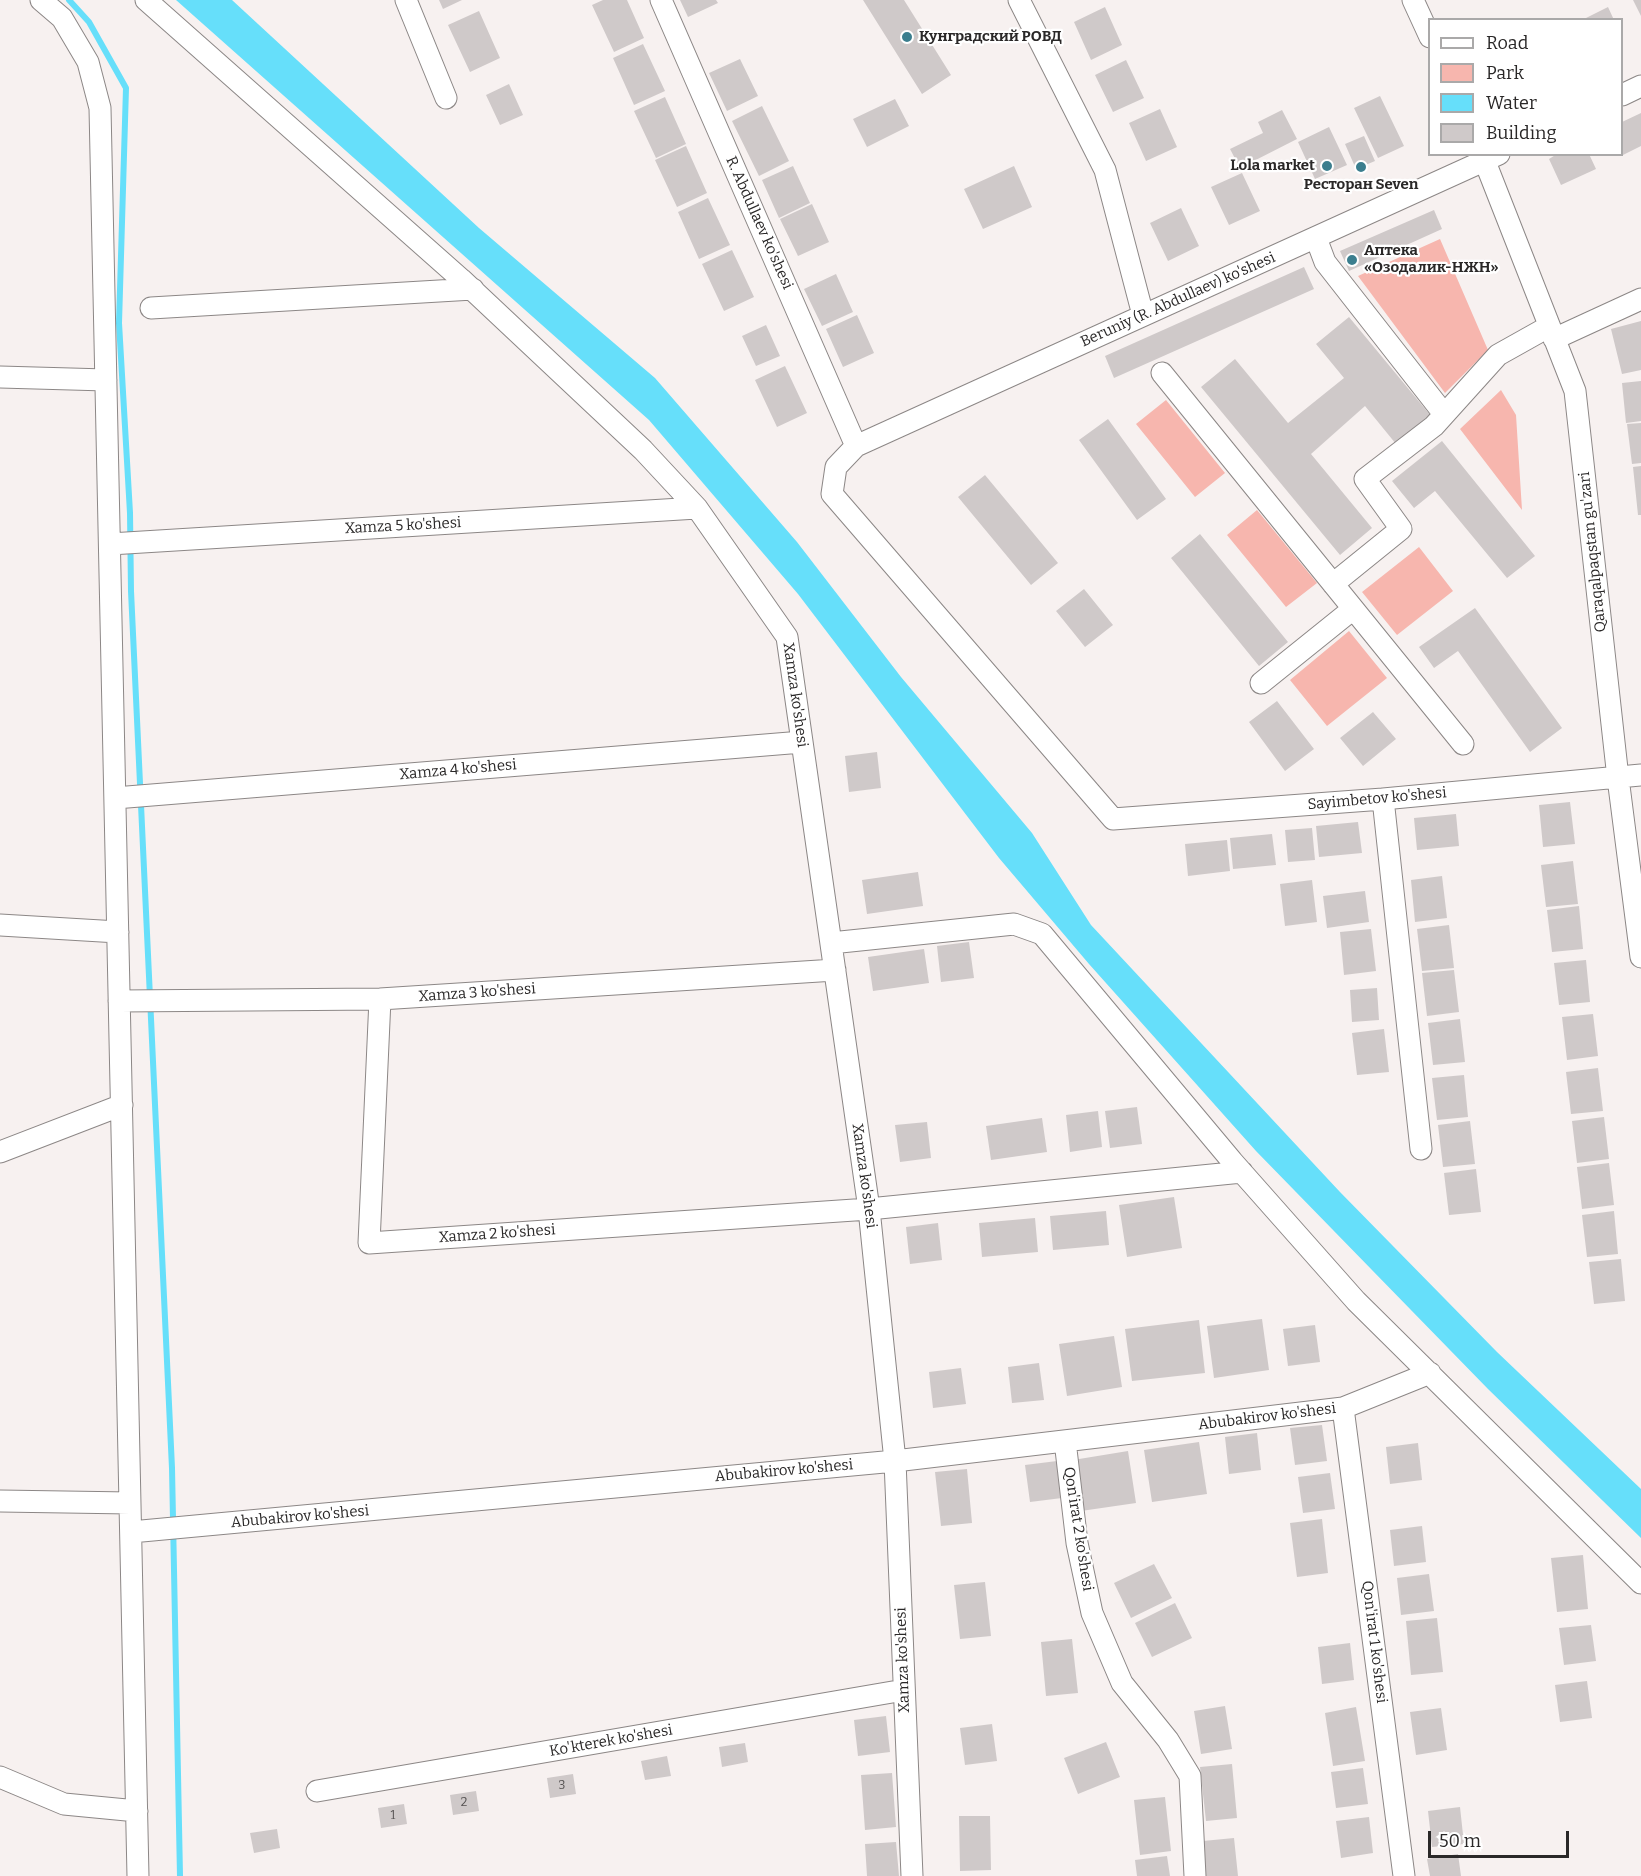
<!DOCTYPE html>
<meta charset="utf-8">
<style>
body{margin:0}
#map{position:relative;width:1641px;height:1876px;overflow:hidden;background:#f7f1f0;font-family:Bitter,serif}
canvas{display:block}
.legend{position:absolute;left:1428px;top:18px;width:195px;height:138px;box-sizing:border-box;background:#fff;border:2px solid #aaa9a9;margin:0;padding:8px 10px;list-style:none;font-size:18px;color:#2a2828}
.legend li{display:flex;align-items:center;gap:12px;height:30px}
.legend b{width:30px;border:2px solid #aaa9a9}
.scale{position:absolute;left:1428px;top:1831px;width:141px;height:27px;box-sizing:border-box;border:3px solid #2a2828;border-top:0;padding-left:8px;font-size:18px;line-height:21px;white-space:nowrap;color:#2a2828;-webkit-text-stroke:4px #fff;paint-order:stroke}
</style>
<div id="map">
<canvas width="1641" height="1876"></canvas>
<ul class="legend">
<li><b style="height:8px;background:#fff"></b>Road</li>
<li><b style="height:16px;background:#f7b6ae"></b>Park</li>
<li><b style="height:16px;background:#66dffa"></b>Water</li>
<li><b style="height:16px;background:#cfc9c9"></b>Building</li>
</ul>
<div class="scale">50 m</div>
</div>
<script>
const ctx = document.querySelector('canvas').getContext('2d');
ctx.lineJoin = 'round';
function fill(path, color) { ctx.fillStyle = color; ctx.fill(path, 'evenodd'); }
function trace(path, color, width, dash) { ctx.strokeStyle = color; ctx.lineWidth = width; ctx.lineCap = dash ? 'butt' : 'round'; ctx.setLineDash(dash || []); ctx.stroke(path); }
function write(font, color, halo, rows, align = 'center') {
  ctx.font = font + ' Bitter,serif'; ctx.lineWidth = 4.5; ctx.setLineDash([]); ctx.textBaseline = 'middle'; ctx.strokeStyle = halo; ctx.fillStyle = color; for (const [text, x, y, turn = 0] of rows) {
    ctx.save(); ctx.translate(x, y); ctx.rotate((+turn || 0) * Math.PI / 180); ctx.textAlign = isNaN(turn) ? turn : align; if (halo) ctx.strokeText(text, 0, 0); ctx.fillText(text, 0, 0); ctx.restore();
  }
}
fill(new Path2D(`
 M1440 239 1488 350 1445 393 1358 276Z
 M1501 390 1516 415 1522 510 1460 429Z
 M1166 400 1225 473 1195 497 1136 424Z
 M1257 510 1317 583 1286 607 1227 535Z
 M1419 547 1453 591 1397 635 1362 592Z
 M1349 631 1387 678 1327 726 1290 680Z`), '#f7b6ae');
fill(new Path2D(`
 M176 0H232L479 228 655 378 797 542 901 677 1032 833 1091 925 1340 1192 1497 1352 1641 1489V1538L1488 1389 1256 1151 1089 964 999 858 798 594 649 420Z`), '#66dffa');
trace(new Path2D(`
 M69 0 89 22 126 88 119 323 130 513 131 591 172 1468 180 1876`), '#66dffa', 6);
fill(new Path2D(`
 M439 0H462L443 9Z
 M603 0H627L644 38 614 52 592 5Z
 M680 0H716L718 3 688 17Z
 M863 0H904L951 75 922 94Z
 M1633 0H1641V16Z
 M1105 7 1122 45 1091 60 1074 22Z
 M1608 7 1614 20H1582Z
 M479 11 500 58 470 72 448 25Z
 M643 44 665 91 634 105 613 58Z
 M740 59 758 96 727 111 709 73Z
 M1126 60 1144 98 1113 112 1095 75Z
 M509 84 523 115 500 125 486 95Z
 M1380 96 1404 146 1378 158 1354 108Z
 M665 97 686 144 656 158 634 111Z
 M895 99 909 126 867 147 853 119Z
 M762 106 789 161 759 176 732 121Z
 M1160 109 1177 147 1146 161 1129 123Z
 M1282 110 1297 139 1240 168 1230 149 1263 133 1258 122Z
 M1641 113V146L1623 155 1622 122Z
 M1329 127 1347 165 1315 179 1298 142Z
 M1364 136 1375 161 1356 169 1345 144Z
 M686 146 707 193 677 207 655 160Z
 M1557 154H1589L1596 169 1561 185 1549 159Z
 M793 166 810 203 779 218 762 180Z
 M1014 166 1032 207 983 229 964 189Z
 M1242 173 1260 211 1229 225 1211 187Z
 M708 198 730 245 699 259 678 212Z
 M812 204 829 242 798 256 780 219Z
 M1181 208 1199 246 1168 261 1150 223Z
 M1434 210 1442 229 1349 271 1340 251Z
 M732 250 754 297 724 311 702 264Z
 M1304 267 1314 289 1114 378 1105 356Z
 M836 274 853 312 822 326 804 289Z
 M857 315 874 353 843 367 826 329Z
 M1349 317 1431 416 1396 444 1365 406 1311 454 1372 528 1340 555 1201 387 1235 359 1288 423 1344 378 1316 344Z
 M1641 321V370L1622 374 1611 329Z
 M766 325 780 356 756 366 742 336Z
 M785 366 807 413 777 427 755 380Z
 M1641 381V421L1626 423 1622 383Z
 M1108 419 1166 499 1137 520 1079 440Z
 M1641 423V463L1632 464 1627 424Z
 M1442 441 1535 556 1507 578 1435 491 1414 508 1392 481Z
 M1641 466V515H1638L1633 467Z
 M985 475 1058 563 1031 585 958 497Z
 M1200 534 1288 642 1259 666 1171 558Z
 M1084 589 1113 625 1085 647 1056 611Z
 M1475 608 1562 728 1530 752 1458 651 1434 668 1419 647Z
 M1277 701 1314 749 1285 771 1249 722Z
 M1373 712 1396 739 1363 766 1340 738Z
 M877 752 881 788 849 792 845 756Z
 M1570 802 1575 844 1543 847 1539 805Z
 M1456 814 1459 846 1417 850 1414 818Z
 M1358 822 1362 853 1319 857 1316 826Z
 M1312 828 1315 860 1288 862 1285 830Z
 M1272 834 1276 865 1233 869 1230 838Z
 M1227 840 1230 871 1188 876 1185 844Z
 M1573 861 1578 904 1546 907 1541 865Z
 M918 872 923 906 867 914 862 880Z
 M1442 876 1447 918 1415 922 1411 880Z
 M1312 880 1317 922 1285 926 1280 884Z
 M1365 891 1369 922 1327 928 1323 896Z
 M1579 906 1583 949 1552 952 1547 910Z
 M1449 925 1454 968 1422 971 1417 929Z
 M1371 929 1376 971 1344 975 1340 932Z
 M969 942 974 978 941 982 937 946Z
 M924 949 929 983 873 991 868 957Z
 M1586 960 1590 1002 1559 1005 1554 963Z
 M1454 970 1459 1012 1427 1016 1422 973Z
 M1377 988 1379 1020 1352 1022 1350 990Z
 M1593 1014 1598 1056 1567 1060 1562 1017Z
 M1460 1019 1465 1062 1433 1065 1428 1023Z
 M1384 1029 1389 1072 1357 1075 1352 1033Z
 M1598 1068 1603 1111 1571 1114 1566 1072Z
 M1464 1075 1468 1117 1437 1120 1432 1078Z
 M1137 1107 1142 1144 1110 1148 1105 1111Z
 M1098 1111 1102 1147 1070 1152 1066 1115Z
 M1604 1117 1609 1159 1577 1163 1572 1121Z
 M1042 1118 1047 1152 991 1160 986 1126Z
 M1470 1121 1475 1164 1443 1167 1438 1125Z
 M927 1122 931 1158 900 1162 895 1125Z
 M1609 1163 1614 1205 1582 1209 1577 1167Z
 M1476 1169 1481 1212 1449 1215 1444 1173Z
 M1174 1197 1182 1248 1127 1257 1119 1205Z
 M1106 1211 1109 1245 1053 1250 1050 1216Z
 M1614 1211 1618 1254 1587 1257 1582 1215Z
 M1035 1218 1038 1252 982 1257 979 1223Z
 M938 1223 942 1260 910 1264 906 1227Z
 M1621 1259 1625 1301 1594 1304 1589 1262Z
 M1262 1319 1269 1370 1214 1378 1207 1326Z
 M1199 1320 1205 1373 1132 1381 1125 1329Z
 M1315 1325 1320 1362 1288 1366 1283 1329Z
 M1114 1336 1122 1387 1067 1396 1059 1344Z
 M1039 1363 1044 1400 1012 1403 1008 1367Z
 M961 1368 966 1404 933 1408 929 1372Z
 M1322 1425 1327 1461 1295 1465 1290 1428Z
 M1257 1433 1261 1470 1229 1474 1225 1437Z
 M1199 1442 1207 1494 1152 1502 1144 1450Z
 M1418 1443 1422 1480 1390 1484 1386 1447Z
 M1128 1451 1136 1503 1081 1511 1073 1460Z
 M1057 1461 1062 1498 1030 1502 1025 1465Z
 M967 1469 972 1523 941 1526 935 1472Z
 M1330 1473 1335 1509 1303 1513 1298 1477Z
 M1322 1519 1328 1573 1297 1577 1290 1523Z
 M1422 1526 1426 1562 1394 1566 1390 1530Z
 M1583 1555 1588 1609 1557 1612 1551 1558Z
 M1154 1564 1172 1598 1131 1618 1114 1583Z
 M1429 1574 1434 1611 1401 1615 1397 1578Z
 M985 1582 991 1636 960 1639 954 1585Z
 M1175 1603 1192 1638 1152 1657 1135 1623Z
 M1437 1618 1443 1672 1411 1675 1406 1621Z
 M1591 1625 1596 1661 1564 1665 1559 1628Z
 M1072 1639 1078 1693 1046 1696 1041 1642Z
 M1350 1643 1354 1680 1322 1684 1318 1647Z
 M1587 1681 1592 1718 1560 1722 1555 1685Z
 M1225 1706 1232 1749 1201 1754 1194 1711Z
 M1356 1707 1365 1761 1333 1766 1325 1713Z
 M1441 1708 1447 1750 1416 1755 1410 1712Z
 M886 1716 890 1752 858 1756 854 1720Z
 M992 1724 997 1761 965 1765 960 1728Z
 M1106 1742 1120 1777 1078 1794 1064 1758Z
 M745 1743 748 1762 722 1767 719 1747Z
 M667 1756 671 1776 645 1780 641 1761Z
 M1232 1764 1237 1818 1206 1821 1200 1767Z
 M1363 1768 1368 1804 1336 1808 1331 1772Z
 M892 1773 896 1827 865 1830 861 1775Z
 M573 1774 576 1794 550 1798 547 1778Z
 M476 1791 479 1811 453 1815 450 1795Z
 M1165 1797 1171 1851 1140 1855 1134 1800Z
 M404 1804 407 1824 381 1828 378 1808Z
 M1460 1807 1464 1844 1432 1847 1428 1811Z
 M959 1816H990L991 1870 960 1871Z
 M1369 1817 1373 1853 1341 1858 1336 1821Z
 M277 1829 280 1848 254 1853 250 1833Z
 M1234 1838 1238 1876H1206L1203 1841Z
 M896 1842 899 1876H867L865 1844Z
 M1458 1854 1461 1876H1430L1427 1859Z
 M1167 1856 1170 1876H1137L1135 1860Z`), '#cfc9c9');
const minor = new Path2D(`
 M41 0 62 18 88 62 100 108 138 1876
 M146 0 461 279 643 450 697 508 787 637 869 1209 895 1461 912 1876
 M406 0 446 98
 M661 0 856 446
 M1019 0 1105 170 1143 315
 M1413 0 1430 37
 M1622 95 1641 86
 M1482 154 1575 391 1618 778 1641 957
 M1499 154 856 446 836 467 832 494 1113 819 1383 799 1641 775
 M1316 238 1325 262 1444 414
 M151 308 473 289
 M1554 339 1641 299
 M1162 373 1463 744
 M0 377 106 380
 M110 544 697 508
 M1333 584 1401 529 1365 479 1434 426 1498 355 1548 327
 M1261 683 1353 609
 M115 798 802 742
 M1383 799 1421 1149
 M0 925 118 932
 M831 943 1014 924 1042 934 1232 1161 1356 1301 1641 1583
 M380 999 369 1243 869 1209 1242 1172
 M119 1001 380 999 835 970
 M0 1152 122 1105
 M1343 1408 1404 1876
 M1065 1441 1077 1543 1092 1613 1122 1683 1168 1740 1190 1776 1195 1876
 M0 1501 130 1503
 M131 1532 895 1461 1343 1408 1430 1373
 M0 1777 64 1804 137 1811
 M317 1791 904 1690`);
trace(minor, '#8c8786', 23);
trace(minor, '#fff', 21);
for (const [x, y, r, color] of [
 [907,37,6,"#3b7e8e"],
 [1327,166,6,"#3b7e8e"],
 [1361,167,6,"#3b7e8e"],
 [1352,260,6,"#3b7e8e"]
]) { const dot = new Path2D(); dot.arc(x, y, r, 0, 2 * Math.PI); ctx.fillStyle = color; ctx.fill(dot); trace(dot, '#fff', 2); }
write('12px', '#535050', null, [
 ["3",562,1786],
 ["2",464,1803],
 ["1",393,1816]
]);
write('bold 15px', '#2a2828', '#fff', [
 ["Кунградский РОВД",919,37],
 ["Lola market",1315,166,"right"],
 ["Ресторан Seven",1361,185,"center"],
 ["Аптека",1364,251],
 ["«Озодалик-НЖН»",1364,268]
], 'left');
write('15px', '#2a2828', '#fff', [
 ["R. Abdullaev ko'shesi",759,223,66],
 ["Beruniy (R. Abdullaev) ko'shesi",1178,300,-24],
 ["Xamza 5 ko'shesi",403,526,-3],
 ["Qaraqalpaqstan gu'zari",1593,552,-96],
 ["Xamza ko'shesi",795,695,82],
 ["Xamza 4 ko'shesi",458,770,-5],
 ["Sayimbetov ko'shesi",1377,799,-5],
 ["Xamza 3 ko'shesi",477,993,-4],
 ["Xamza ko'shesi",864,1176,82],
 ["Xamza 2 ko'shesi",497,1234,-4],
 ["Abubakirov ko'shesi",1267,1417,-7],
 ["Abubakirov ko'shesi",784,1471,-5],
 ["Abubakirov ko'shesi",300,1517,-5],
 ["Qon'irat 2 ko'shesi",1078,1529,81],
 ["Qon'irat 1 ko'shesi",1374,1642,83],
 ["Xamza ko'shesi",903,1660,-92],
 ["Ko'kterek ko'shesi",611,1741,-10]
]);
</script>
